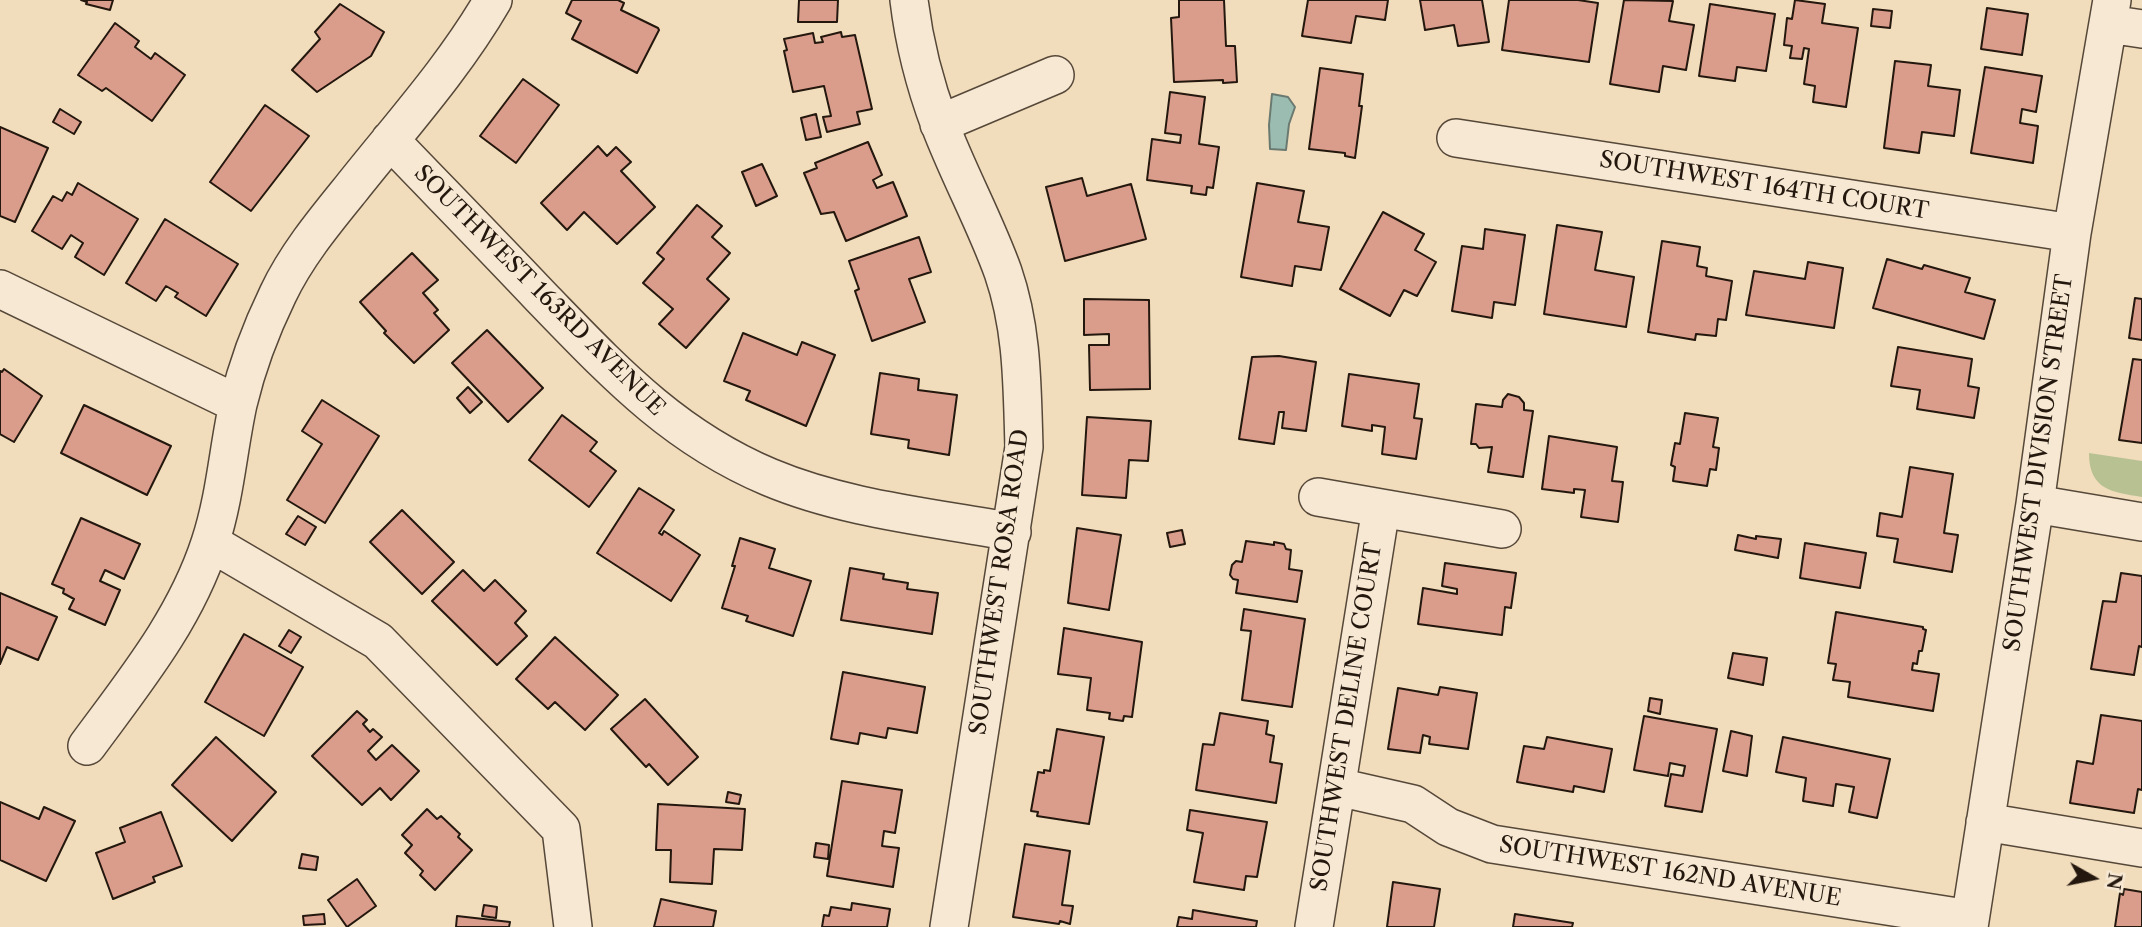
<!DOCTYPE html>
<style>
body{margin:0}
#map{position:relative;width:2142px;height:927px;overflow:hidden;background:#f1dcbb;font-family:"Libre Caslon Text",serif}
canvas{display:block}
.north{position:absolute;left:2058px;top:843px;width:70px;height:70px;-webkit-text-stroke:5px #f6e8d3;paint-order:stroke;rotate:99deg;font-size:19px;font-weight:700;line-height:28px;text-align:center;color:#23170e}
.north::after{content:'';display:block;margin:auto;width:24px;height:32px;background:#23170e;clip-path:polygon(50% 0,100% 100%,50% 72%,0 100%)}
</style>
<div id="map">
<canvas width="2142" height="927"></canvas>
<div class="north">N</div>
</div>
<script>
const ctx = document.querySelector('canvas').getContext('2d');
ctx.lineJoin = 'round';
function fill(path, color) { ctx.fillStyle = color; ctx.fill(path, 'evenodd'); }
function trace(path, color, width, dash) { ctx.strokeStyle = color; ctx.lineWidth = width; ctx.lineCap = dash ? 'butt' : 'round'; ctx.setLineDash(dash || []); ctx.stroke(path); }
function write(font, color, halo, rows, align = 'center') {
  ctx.font = font + ' "Libre Caslon Text",serif'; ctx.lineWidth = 6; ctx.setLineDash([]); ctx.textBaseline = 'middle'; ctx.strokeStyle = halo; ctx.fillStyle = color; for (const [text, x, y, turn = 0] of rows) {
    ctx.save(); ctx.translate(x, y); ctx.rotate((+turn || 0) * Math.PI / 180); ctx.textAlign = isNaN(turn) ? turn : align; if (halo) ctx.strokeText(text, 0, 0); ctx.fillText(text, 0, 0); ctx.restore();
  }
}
fill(new Path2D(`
 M2089 453 2142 461V497C2112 492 2089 490 2089 453Z`), '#b7c192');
const water = new Path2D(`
 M1272 94 1288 97 1295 107 1289 124 1286 150 1270 149 1269 125Z`);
fill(water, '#9bbcb1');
trace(water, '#6b7a70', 2);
const building = new Path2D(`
 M81 0H113L110 10 86 4 87 2Z
 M572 0H618L624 3 621 10 658 28 659 30 637 73 572 39 581 21 566 13Z
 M799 0H838L837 22H798Z
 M1179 0H1224L1226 46H1235L1237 82 1223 83V80L1174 82 1171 18 1179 17Z
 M1308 0H1388L1385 20 1356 16 1351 43 1302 36Z
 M1420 0H1482L1489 42 1458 46 1454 25 1425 30Z
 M1509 0H1578L1598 3 1589 62 1502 50Z
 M1624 0 1673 1 1669 21 1694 25 1686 70 1663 66 1659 92 1610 84Z
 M1795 0 1825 4 1822 23 1858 28 1846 107 1813 102 1815 86 1804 84 1809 49 1804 48 1802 59 1790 58 1792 46 1784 45 1787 18 1792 19Z
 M340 4 384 32 371 56 317 92 292 70 320 39 315 32Z
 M1710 4 1775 14 1766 71 1737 67 1735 81 1699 76Z
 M1987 8 2028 14 2022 55 1981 49Z
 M1873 9 1892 11 1890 28 1871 26Z
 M115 23 139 41 135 47 151 59 155 53 185 75 152 121 106 88 102 91 78 75Z
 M841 32 842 37 855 35 872 109 857 112 860 124 827 132 823 117 831 116 824 86 793 92 784 51 787 50 784 39 813 33 815 43 823 42 821 37Z
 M1895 61 1931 65 1928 86 1960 90 1954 136 1922 132 1919 153 1884 148Z
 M1985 67 2042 76 2036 112 2022 109 2020 123 2038 126 2033 163 1971 153Z
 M1320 68 1363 74 1359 106H1362L1355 158 1345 156V153L1309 149Z
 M523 79 559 105 516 163 480 136Z
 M1170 92 1205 97 1199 144 1219 147 1213 188 1207 187 1206 195 1191 193 1192 186 1147 180 1152 139 1180 143 1181 135 1165 133Z
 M265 105 309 136 251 211 210 182Z
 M60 109 81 122 74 134 53 122Z
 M816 114 821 137 806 140 801 118Z
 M0 127 48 148 15 222 0 216Z
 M868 142 882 175 873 180 877 188 893 182 907 216 846 241 834 212 821 214 804 173 817 168 815 163Z
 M598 146 607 156 616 147 631 162 621 171 655 207 617 244 584 212 567 230 541 203Z
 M762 164 777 196 756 206 742 172Z
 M1082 178 1087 196 1131 184 1146 239 1065 261 1046 187Z
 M78 183 138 219 104 275 75 257 83 243 71 235 62 249 32 231 53 196 62 201 67 192 72 195Z
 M1257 183 1304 191 1298 222 1329 227 1321 270 1295 266 1292 286 1241 277Z
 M697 205 722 226 712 237 730 253 707 279 729 299 686 348 659 324 673 309 643 283 664 259 657 253Z
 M1383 212 1424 234 1415 250 1436 262 1417 296 1404 290 1390 316 1340 289Z
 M165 219 238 264 206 316 175 297 178 293 166 286 156 301 126 283Z
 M1557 225 1602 232 1595 270 1634 277 1626 327 1544 314Z
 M1485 229 1525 235 1515 305 1494 302 1492 318 1452 311 1462 246 1483 249Z
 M919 237 931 272 909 279 925 322 872 341 855 291 859 289 849 261Z
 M1662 241 1700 247 1697 266 1707 268 1706 276 1732 281 1726 320 1718 319 1716 336 1696 334 1695 340 1648 332Z
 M412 253 438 280 423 293 438 310 434 313 449 330 414 363 384 333 386 331 360 302Z
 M1887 259 1922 269 1924 265 1970 278 1965 292 1995 300 1984 339 1873 308Z
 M1808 262 1843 268 1834 328 1746 315 1754 271 1805 279Z
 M2135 298 2142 299V340L2129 338Z
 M1084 299 1149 300 1150 389 1090 390 1089 345H1109V334L1084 335Z
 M487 330 543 388 508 422 452 363Z
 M743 333 797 355 802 342 835 355 806 426 746 400 750 391 724 381Z
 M1898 347 1972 359 1968 386 1979 388 1974 418 1917 409 1920 390 1891 386Z
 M1279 356 1316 362 1306 431 1282 428 1284 412H1279L1274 444 1239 439 1252 357Z
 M2133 359 2142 360V443L2119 440Z
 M4 369 42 396 14 442 0 434V371L2 372Z
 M880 373 919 379 918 390 957 395 949 455 908 448 909 440 871 434Z
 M1349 374 1419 384 1414 418 1422 419 1416 459 1382 454 1385 427 1372 425V431L1342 426Z
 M468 387 482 402 470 413 457 398Z
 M1508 394 1519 397 1524 403V410L1533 411 1523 477 1488 472 1492 447 1479 448 1476 444H1471L1476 404 1502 407 1503 400Z
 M322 400 379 436 325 523 287 500 322 444 302 431Z
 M84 405 171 446 147 495 61 453Z
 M1685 413 1718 418 1713 447 1719 448 1716 470 1710 469 1707 486 1673 481 1675 467 1671 465 1675 443 1680 444Z
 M562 415 597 442 590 451 616 471 589 507 529 460Z
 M1087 417 1151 421 1148 461 1129 460 1126 498 1082 495Z
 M1549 436 1617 447 1612 481 1623 482 1618 522 1581 517 1585 490 1574 489V493L1542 489Z
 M1910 467 1953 474 1944 533 1958 535 1952 572 1894 562 1898 539 1877 536 1880 513 1902 517Z
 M639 488 674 510 659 533 662 535 664 531 700 555 671 601 597 553Z
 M402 510 454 562 422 594 370 542Z
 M298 516 316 527 305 545 286 534Z
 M81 518 140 544 124 579 105 570 100 581 120 590 105 625 69 609 74 599 63 593 64 589 52 584Z
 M1077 528 1121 535 1109 610 1068 603Z
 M1182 530 1185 544 1170 547 1167 533Z
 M1738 535 1756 539V536L1781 539 1778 558 1735 550Z
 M740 538 775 549 769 568 811 581 793 636 746 621 748 616 722 608 735 566H732Z
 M1246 541 1274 545V542L1284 544 1286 549 1291 550 1289 569 1302 571 1297 602 1236 593 1238 580 1233 579 1230 575 1232 565 1236 561 1242 562Z
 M1805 543 1866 553 1860 588 1800 578Z
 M1445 563 1516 573 1511 608 1505 607 1502 635 1418 624 1423 588 1457 594V589L1442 586Z
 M850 568 884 574 883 579 908 583 907 589 938 593 932 634 841 620Z
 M463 570 484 591 495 580 526 611 515 623 527 636 497 665 432 601Z
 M2121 573 2142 576V647L2139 646 2134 675 2091 669 2103 601 2116 602Z
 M0 593 57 617 38 660 7 647 0 664Z
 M1244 609 1305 619 1292 707 1242 700 1251 631 1241 630Z
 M1836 612 1923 627V629L1926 630 1922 651H1919L1917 664 1913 663 1912 670 1939 674 1933 711 1848 697 1850 682 1833 680 1836 664 1828 663Z
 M1064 628 1142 642 1132 717 1124 716 1123 721 1109 719 1110 713 1087 710 1091 678 1058 674Z
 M289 630 301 637 291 653 279 646Z
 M244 634 303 667 264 736 205 702Z
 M555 637 618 695 585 730 555 702 548 709 516 679Z
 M1733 653 1767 658 1763 685 1728 678Z
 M843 672 925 687 917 733 888 728 886 738 860 733 858 744 831 739Z
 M1440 687 1477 693 1468 749 1429 744 1430 737 1423 735 1420 753 1388 749 1398 688 1438 695Z
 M1650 698 1662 700 1660 714 1648 711Z
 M645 699 698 757 668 785 649 764 646 767 611 729Z
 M357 711 367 720 363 724 370 732 373 729 382 737 368 751 376 760 392 745 419 771 391 800 380 788 362 805 312 756Z
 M1220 713 1268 721 1266 734 1274 736 1270 762 1282 764 1276 803 1196 790 1203 744 1214 745Z
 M2101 715 2142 721V790L2138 789 2134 813 2070 803 2077 761 2093 764Z
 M1644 716 1717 729 1702 812 1665 806 1671 774 1683 776 1685 766 1670 763 1668 776 1634 770Z
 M1057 729 1104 737 1089 824 1037 816 1038 812 1031 811 1038 772 1044 773V770L1050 771Z
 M1731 731 1752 736 1747 776 1723 771Z
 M216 737 276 792 232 841 172 785Z
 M1547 737 1612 749 1604 792 1574 786 1573 792 1517 782 1524 746 1544 749Z
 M1783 737 1890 759 1877 818 1849 812 1854 787 1836 784 1833 806 1803 801 1806 778 1776 772Z
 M842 781 902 790 895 833 884 831 882 846 899 848 893 887 827 876Z
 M728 792 741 795 739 804 726 802Z
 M0 802 39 819 44 807 75 821 46 881 0 860Z
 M658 804 745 809 742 850 714 849 712 884 670 882 671 850H656Z
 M427 809 437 819 441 816 460 834 458 837 472 850 435 890 420 875 423 871 405 853 412 845 402 835Z
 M1190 810 1267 822 1257 877 1246 876 1244 890 1194 882 1203 833 1187 830Z
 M161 812 182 866 153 877 155 882 113 899 96 853 125 842 120 828Z
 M816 843 829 845 828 859 814 857Z
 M1025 844 1070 851 1062 905 1073 906 1070 924 1060 921 1059 924 1013 917Z
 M302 854 318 857 316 870 299 868Z
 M357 879 376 906 347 927 328 900Z
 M1393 882 1440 889 1434 927H1387Z
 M2124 889 2142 892V927H2115L2120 893 2123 895Z
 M661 899 716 911 713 927H654Z
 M852 903 890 909 887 927H822L824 915 829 916 831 907 851 910Z
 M484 905 497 907 496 918 482 916Z
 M1193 910 1257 921 1256 927H1177L1179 917 1192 919Z
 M324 914 325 924 304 925 303 916Z
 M1515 914 1573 923 1572 927H1513Z
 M457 916 510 922 509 927H456Z`);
fill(building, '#da9c8b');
trace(building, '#23170e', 2);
const minor = new Path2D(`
 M909 0C914 42 925 85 940 125 959 175 985 222 1003 272 1023 330 1022 387 1024 447L949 927
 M2109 24 2142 29
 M939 124 1055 75
 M1456 138 2072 233
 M390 140C440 192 491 244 541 297 612 370 672 436 769 477 845 509 931 517 1012 532
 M0 289 238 404
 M1318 497 1381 508
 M2035 504 2142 522
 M211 543 378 641 561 829 573 927
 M87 746C134 682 185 620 210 543 225 498 228 450 238 404 247 366 261 329 278 294 296 256 324 222 350 190 399 128 453 69 493 0
 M1338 787 1413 804 1448 827 1492 844 1970 919
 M1985 822 2142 848
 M1314 927 1381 508 1502 529
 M1969 927 2035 504 2072 233 2112 0`);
trace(minor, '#564839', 40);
trace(minor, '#f6e8d3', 37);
write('23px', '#23170e', '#f6e8d3', [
 ["SOUTHWEST 164TH COURT",1764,186,9],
 ["SOUTHWEST 163RD AVENUE",539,291,45],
 ["SOUTHWEST DIVISION STREET",2039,463,-82],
 ["SOUTHWEST ROSA ROAD",1000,582,-82],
 ["SOUTHWEST DELINE COURT",1347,717,-81],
 ["SOUTHWEST 162ND AVENUE",1670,872,9]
]);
</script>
